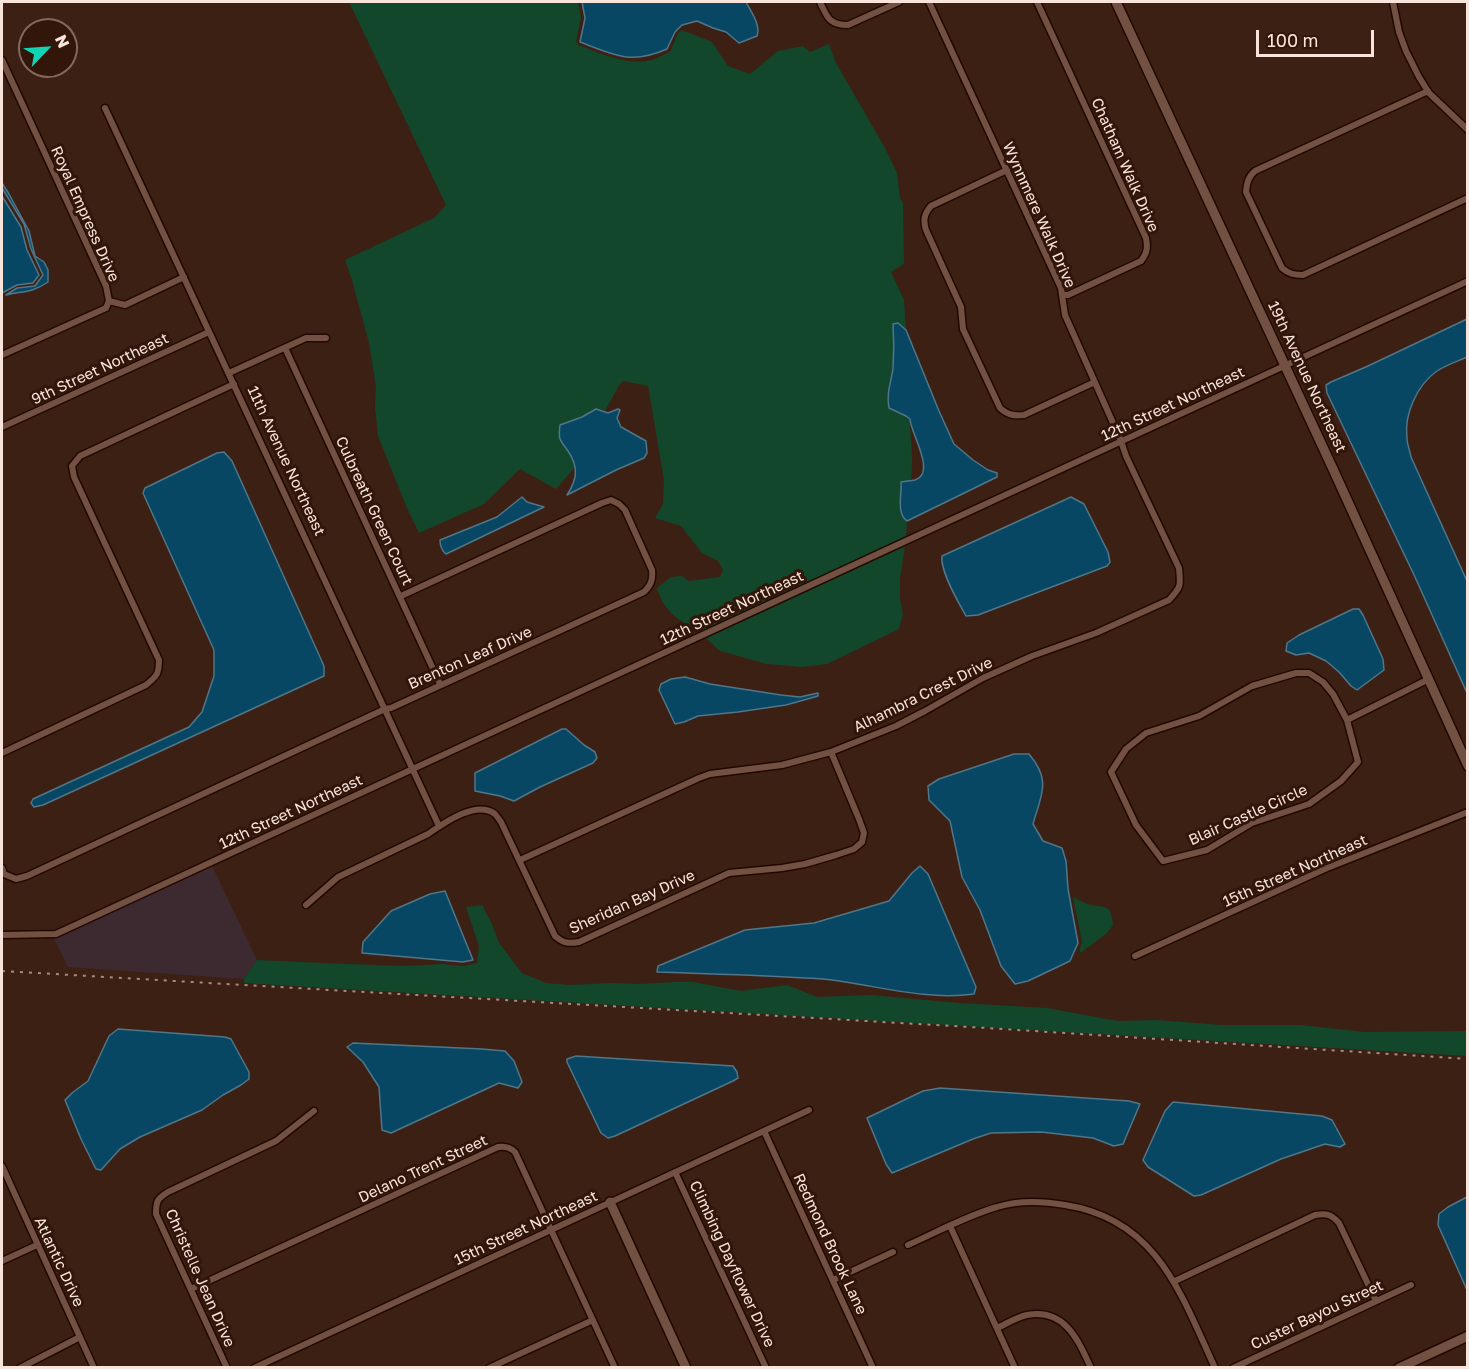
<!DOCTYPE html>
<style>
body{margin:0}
#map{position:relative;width:1469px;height:1369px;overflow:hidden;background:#3d2014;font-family:"Golos Text",sans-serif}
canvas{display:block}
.frame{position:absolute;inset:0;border:3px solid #f9e4dc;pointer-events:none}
.north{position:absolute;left:18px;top:18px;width:60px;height:60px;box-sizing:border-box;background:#32160a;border:2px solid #82685e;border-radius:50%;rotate:65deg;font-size:16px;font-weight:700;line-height:24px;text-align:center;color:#f9e4dc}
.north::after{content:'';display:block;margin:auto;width:21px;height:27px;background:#10d5b4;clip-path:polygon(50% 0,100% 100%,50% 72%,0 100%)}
.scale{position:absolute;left:1256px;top:30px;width:118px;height:27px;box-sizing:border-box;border:3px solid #f9e4dc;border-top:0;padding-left:8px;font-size:18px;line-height:21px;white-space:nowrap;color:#f9e4dc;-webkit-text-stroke:4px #32160a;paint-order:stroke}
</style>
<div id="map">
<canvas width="1469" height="1369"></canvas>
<div class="frame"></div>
<div class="north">N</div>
<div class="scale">100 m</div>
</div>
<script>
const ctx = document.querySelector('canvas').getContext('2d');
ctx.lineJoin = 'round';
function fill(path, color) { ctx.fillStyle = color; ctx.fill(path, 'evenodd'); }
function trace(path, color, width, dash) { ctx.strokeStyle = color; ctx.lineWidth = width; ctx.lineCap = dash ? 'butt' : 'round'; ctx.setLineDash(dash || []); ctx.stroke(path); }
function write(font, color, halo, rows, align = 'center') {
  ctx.font = font + ' "Golos Text",sans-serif'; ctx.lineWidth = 6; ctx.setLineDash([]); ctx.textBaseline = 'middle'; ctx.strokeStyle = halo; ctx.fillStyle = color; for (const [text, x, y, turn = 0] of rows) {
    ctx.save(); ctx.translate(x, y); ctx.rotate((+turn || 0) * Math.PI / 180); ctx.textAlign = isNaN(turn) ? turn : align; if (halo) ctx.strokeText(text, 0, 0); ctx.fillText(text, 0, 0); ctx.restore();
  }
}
fill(new Path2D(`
 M212 866 257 960 244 979 68 967 54 938Z`), '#3d2a30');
fill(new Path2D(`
 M349 2H578L581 18 576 41 578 45C602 54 627 66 652 60 658 58 664 54 670 52L678 33 682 30 712 42 728 66 750 74 778 51 803 46 810 52 829 44 836 63 885 148 897 173 900 198 903 203 904 264 891 272 904 300 906 330 898 323 891 379 887 401 898 413 906 416 910 419C910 438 914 459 911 478 910 483 907 486 904 490 899 499 899 509 903 518L907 521 906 536 700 632C679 620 664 613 657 588L671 577 682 576 689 581 720 577 723 570 718 561 702 553 681 526 655 518 663 504 664 480 648 386 623 381 618 387 605 411 596 409 582 417 564 447 568 451 575 467 556 489 520 469 484 504 419 533 407 508 378 436 375 407 376 387 369 343 352 280 345 260 434 218 446 205Z
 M905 546 900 579V599L903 614 899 629 827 664 802 667 767 664 720 651 706 638Z
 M1073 897C1078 899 1082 902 1087 904 1104 909 1111 901 1113 925L1106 934 1080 953V948L1082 942Z
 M482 905 492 924 499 943 522 973 546 983 570 985 612 983 639 984 674 982H693L741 991 787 985 817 997 871 995 959 1003 1047 1008 1118 1021 1156 1020 1222 1025H1300L1365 1032 1467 1031V1056L244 983V979L257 960 345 964 405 966 442 964 463 966 477 963 479 946 466 907Z`), '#12472b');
const water = new Path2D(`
 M582 2H746C751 12 761 25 757 36L739 43 726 32 713 28 697 21 682 25 675 32 667 49C631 65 614 55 580 42L585 18Z
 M2 183 9 194 29 231 35 256 44 262 48 270V282C32 293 23 291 6 295L17 288 35 286 43 275 31 249 24 224 2 188Z
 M2 196 21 227 27 250 39 275 33 283 17 285 2 293Z
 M1467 319V357C1458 361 1446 365 1437 371 1417 385 1404 414 1407 438 1407 444 1410 451 1411 457L1467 581V693L1415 577 1327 393 1326 385 1331 382 1368 366Z
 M898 323 906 330 939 411 954 444 973 460 988 470 997 473V477L907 521C896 513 902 494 901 482 906 481 911 481 915 480 937 473 910 432 910 419L906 416 889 408C886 395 891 382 893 369 894 354 894 339 893 324Z
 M596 409 608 413 618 409 620 410 617 418 621 427 646 441 647 453 644 458 616 470 567 495C577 480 579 467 568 451 560 440 558 440 560 425L582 417Z
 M224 452 232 461 324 666V676L43 805 34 807 31 803 33 799 189 727 202 712 214 676V650L143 493 145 488 217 453Z
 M522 497 527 502 544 507 446 554C441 550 440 546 440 540L497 517Z
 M1071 497 1084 504 1108 552 1110 562 1107 566 978 615 966 616C958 602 940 571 942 556Z
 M1353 609H1359L1363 615 1383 659 1384 670 1357 690 1351 686 1339 672 1326 661 1309 653 1296 655 1286 651 1287 643 1299 635Z
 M685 677 710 684 781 695 800 697 818 693V696L786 705 738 712 698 716 684 722 675 724 659 690 661 684 671 679Z
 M562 729H566L584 745 595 752 597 758 593 763 540 787 514 801 500 796 475 791V773Z
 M1014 754H1029C1052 781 1041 795 1033 824L1043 841 1062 848 1066 861 1068 889 1078 943 1070 961 1028 981 1015 984 1001 966 980 910 962 877 950 821 929 800 928 786 939 779Z
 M920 866 928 874 976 987 974 994C923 1001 873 984 823 979 768 975 712 974 657 972L658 966 745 930 814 923 889 901 912 873Z
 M445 891 473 960 463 962 362 953 363 942 391 911 430 894Z
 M118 1029 225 1037 231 1039 249 1072V1079L241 1085 223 1095 202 1110 140 1137 120 1149 101 1170 96 1169 81 1139 65 1100 72 1093 88 1081 109 1036Z
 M353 1043 482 1049 505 1051 514 1061 522 1082 518 1088 499 1083 391 1133 382 1130 379 1087 363 1062 347 1047Z
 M576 1056 733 1066 737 1072 738 1078 733 1081 615 1136 608 1138 601 1133 567 1062V1059Z
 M940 1088 1129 1101 1140 1104 1123 1144 1114 1146 1093 1138 1041 1132 991 1133 973 1139 892 1173 886 1164 867 1118 923 1091Z
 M1173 1102 1322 1116 1332 1120 1345 1144 1340 1147 1325 1144 1281 1159 1201 1195 1194 1196 1148 1167 1143 1160 1165 1111Z
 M1467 1197V1290L1438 1225 1439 1214 1448 1207Z`);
fill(water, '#074764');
trace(water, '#507688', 1.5);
const street = new Path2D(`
 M820 2C827 17 829 25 848 25L899 2
 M1037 2 1146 238C1148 248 1147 253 1141 261L1068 295H1063
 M1393 2 1399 32 1406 51 1419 77 1429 93 1468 130
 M2 60 106 286 109 301 106 308 2 355
 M1428 91 1255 171C1248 177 1247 183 1246 192L1282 268C1289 274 1294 275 1303 275L1468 198
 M105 108 439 826
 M1007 170 931 206C924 214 923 220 926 230L961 307 963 329 1000 408C1008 415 1013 416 1024 415L1095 382
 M109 301 125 305 184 277
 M285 348 440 684
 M229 373 306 338H326
 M2 427 209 332
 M1296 673H1309L1323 682 1333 694 1347 720 1358 762 1341 781 1309 804 1252 823 1207 850 1163 861 1136 825 1111 772 1126 749 1146 733 1199 716 1252 686Z
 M1347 720 1429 679
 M2 753 146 685C157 676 159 674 159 660L74 477 72 466 80 456 234 384
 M520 860 699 778 710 774 782 765 831 752 896 726 925 711 983 678 1032 656 1096 633 1169 600C1181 587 1181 586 1179 568L1126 456 1121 441 1065 315 1061 288 929 2
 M2 868 4 874 16 879 27 876 385 709 391 708 644 592C651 585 653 580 652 570L625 510 619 504 611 500 602 503 401 596
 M306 905 338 877 428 834C444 823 476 800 495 814 496 815 501 822 501 822L555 936C563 943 568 944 579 942L729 873 782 868 805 864 836 855 854 849 862 842 864 833 859 819 831 752
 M2 935 56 934 1468 281
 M1135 956 1327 868 1468 812
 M764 1131 873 1368
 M2 1166 94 1368
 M675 1172 766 1368
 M950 1226 1015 1368
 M908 1245C937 1232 966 1216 997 1207 1019 1200 1042 1201 1065 1205 1157 1219 1181 1294 1215 1368
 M2 1261 37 1245
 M833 1280 893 1252
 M1175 1281 1315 1215C1326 1213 1331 1214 1339 1223L1376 1301
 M191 1289 498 1147C505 1146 510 1147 515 1152L615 1368
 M997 1328C1006 1324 1017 1317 1027 1315 1065 1308 1078 1340 1091 1368
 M20 1368 80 1337
 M227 1368 156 1214C156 1201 157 1199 168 1192L276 1141 314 1111
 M254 1368 809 1110
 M489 1368 593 1320
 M1233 1368 1411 1285`);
const secondary = new Path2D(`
 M1116 2 1333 469 1468 766
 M610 1202 686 1368
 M1399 1368 1468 1336`);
trace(street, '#220801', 9);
trace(secondary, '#220801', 12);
trace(street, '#725143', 6);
trace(secondary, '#725143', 9);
trace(new Path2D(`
 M2 971 987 1028 1468 1059`), '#a48c82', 2, [3, 6]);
write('15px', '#f9e4dc', '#32160a', [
 ["Chatham Walk Drive",1125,165,66],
 ["Royal Empress Drive",85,214,66],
 ["Wynnmere Walk Drive",1039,215,66],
 ["9th Street Northeast",100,369,-25],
 ["19th Avenue Northeast",1307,377,65],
 ["12th Street Northeast",1173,404,-25],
 ["11th Avenue Northeast",286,461,65],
 ["Culbreath Green Court",374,511,65],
 ["12th Street Northeast",732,608,-25],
 ["Brenton Leaf Drive",470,658,-24],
 ["Alhambra Crest Drive",923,695,-26],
 ["12th Street Northeast",291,812,-25],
 ["Blair Castle Circle",1248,815,-24],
 ["15th Street Northeast",1295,871,-24],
 ["Sheridan Bay Drive",632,902,-24],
 ["Delano Trent Street",423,1169,-25],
 ["15th Street Northeast",526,1228,-25],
 ["Redmond Brook Lane",830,1244,65],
 ["Atlantic Drive",59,1262,65],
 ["Climbing Dayflower Drive",732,1264,65],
 ["Christelle Jean Drive",200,1278,66],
 ["Custer Bayou Street",1317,1315,-25]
]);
</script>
